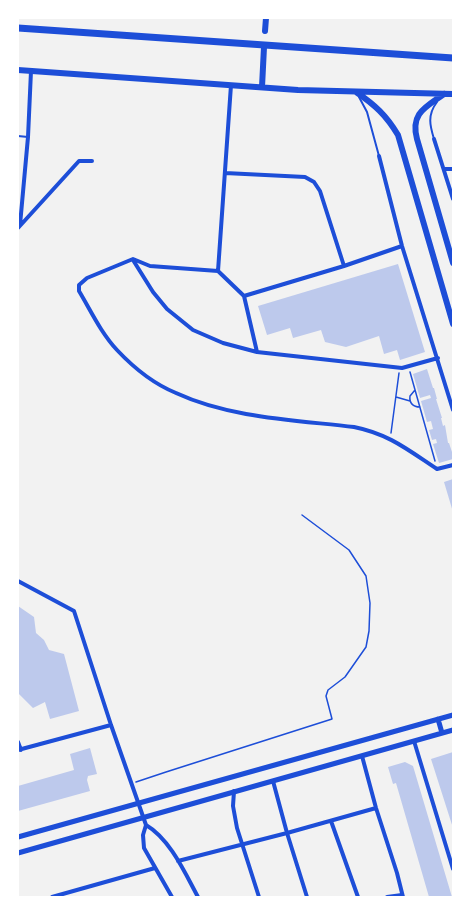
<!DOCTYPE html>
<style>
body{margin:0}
#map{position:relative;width:471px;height:915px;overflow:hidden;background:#f2f2f2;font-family:Overpass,sans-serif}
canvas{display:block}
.frame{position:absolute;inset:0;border:19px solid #fff;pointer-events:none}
</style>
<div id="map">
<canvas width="471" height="915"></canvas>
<div class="frame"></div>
</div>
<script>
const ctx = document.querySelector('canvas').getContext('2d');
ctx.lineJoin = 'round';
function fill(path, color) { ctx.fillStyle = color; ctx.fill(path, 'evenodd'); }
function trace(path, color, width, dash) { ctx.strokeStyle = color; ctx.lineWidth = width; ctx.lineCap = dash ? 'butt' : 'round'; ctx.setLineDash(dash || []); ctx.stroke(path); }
fill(new Path2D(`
 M398 264 425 352 400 360 397 350 384 354 379 336 346 347 325 342 321 330 293 338 290 328 267 335 258 306Z
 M427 369 433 388H434L437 399H436L442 418H441L443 426 445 425 448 443H449L453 455 452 456 453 459 439 463 433 444 437 443 436 439 432 440 429 430 433 429 431 421 427 422 421 401 431 398 430 395 420 398 413 374Z
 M453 479V512L444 482Z
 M18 606 34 617 36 633 44 640 49 650 64 654 79 711 50 719 45 702 33 708 18 693Z
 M90 748 97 774 88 776 87 780 90 791 18 811V786L74 770 70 754Z
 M453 752V828L431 759Z
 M405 762 413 766 452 897H429L396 783 393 784 388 767Z`), '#bdc9ec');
trace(new Path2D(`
 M410 372 435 461
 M415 390 410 396C409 403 413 407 420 407
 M396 397 410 401
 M391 433 399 373
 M136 782 166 772 332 719 326 696 328 690 345 677 366 647 369 631 370 603 366 576 349 550 302 515`), '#1d4ed8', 1.5);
trace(new Path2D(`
 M359 97 367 112 379 156
 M18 136 28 137
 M434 139C430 126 427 115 437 102`), '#1d4ed8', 2);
trace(new Path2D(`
 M231 85 218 271 244 296 257 352
 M434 139 453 199
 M379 156 402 246 453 410
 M444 169H453
 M225 173 305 177 314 182 320 191 344 266
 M20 225 28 137 31 71
 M18 228 79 161H92
 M133 260 153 292 167 309 193 330 223 343 257 352 402 368 438 358
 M218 271 150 266 133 259 87 278 79 285V291C91 311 101 333 117 350 133 367 154 384 176 393 230 418 295 420 354 427 389 434 408 450 437 469L453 465
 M244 296 344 266 402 246
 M18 581 74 611 111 725 146 825C170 839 185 873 198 897
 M414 741 453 869
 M18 742 21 750
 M18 750 111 725
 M362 756 376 808 397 873 403 897
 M273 781 287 833 307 897
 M234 791 233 806 237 828 259 897
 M331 821 358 897
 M146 825 143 835 144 848 172 897
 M178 861 287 833 376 808
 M52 897 155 868
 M387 897 402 895`), '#1d4ed8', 4);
trace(new Path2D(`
 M438 719 442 733
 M18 837 453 715
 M18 853 453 730`), '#1d4ed8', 5);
trace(new Path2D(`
 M265 31 266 18
 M18 70 298 90 453 94
 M262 87 264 47
 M356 92C375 105 386 115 398 135L453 324
 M444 94C426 107 410 113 417 139L453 263`), '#1d4ed8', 6);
trace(new Path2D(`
 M18 28 453 58`), '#1d4ed8', 7);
</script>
